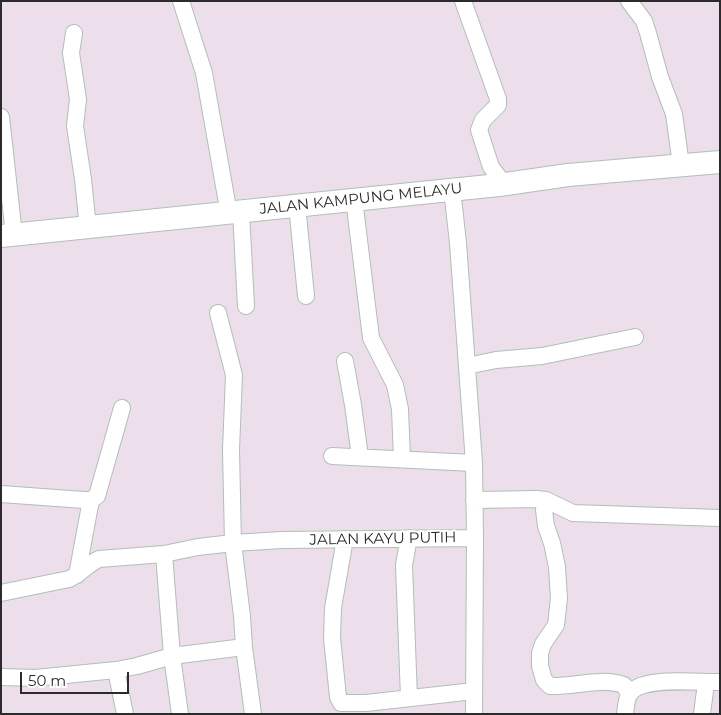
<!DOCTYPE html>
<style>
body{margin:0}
#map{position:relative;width:721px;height:715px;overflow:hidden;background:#eddeeb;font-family:Montserrat,sans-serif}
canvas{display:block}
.frame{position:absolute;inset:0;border:2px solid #2b2b2b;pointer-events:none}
.scale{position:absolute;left:20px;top:672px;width:109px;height:22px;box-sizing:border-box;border:2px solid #2b2b2b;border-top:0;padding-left:6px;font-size:15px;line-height:18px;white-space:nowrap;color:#2b2b2b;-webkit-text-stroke:4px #fff;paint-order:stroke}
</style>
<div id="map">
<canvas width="721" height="715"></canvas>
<div class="frame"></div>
<div class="scale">50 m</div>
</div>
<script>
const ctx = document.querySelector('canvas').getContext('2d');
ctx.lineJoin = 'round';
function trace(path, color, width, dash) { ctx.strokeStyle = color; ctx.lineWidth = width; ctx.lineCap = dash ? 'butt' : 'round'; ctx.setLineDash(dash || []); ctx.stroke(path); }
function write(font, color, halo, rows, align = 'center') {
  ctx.font = font + ' Montserrat,sans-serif'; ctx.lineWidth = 4; ctx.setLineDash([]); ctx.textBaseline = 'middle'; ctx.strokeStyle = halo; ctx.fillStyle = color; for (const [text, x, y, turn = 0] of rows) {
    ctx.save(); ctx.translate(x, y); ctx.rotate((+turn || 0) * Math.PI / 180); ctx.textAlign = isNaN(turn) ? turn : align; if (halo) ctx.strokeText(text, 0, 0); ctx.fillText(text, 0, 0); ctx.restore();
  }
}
const minor = new Path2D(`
 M181 1 204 73 229 214
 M463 1 498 99V105L483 120 479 130 491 167 504 184
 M629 1 644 21 648 33 660 77 674 114 681 165
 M74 33 71 53 78 99 75 126 83 179 88 228
 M1 117 14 235
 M452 189 458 243 474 463 475 538 474 714
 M354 199 371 338 395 385 400 409 402 459
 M297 205 306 296
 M241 212 246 306
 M345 361 353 405 360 457
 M467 366 496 360 542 356 635 337
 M332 456 474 463
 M1 494 84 500H91L97 496 122 408
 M474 500 537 499 546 500 573 513 720 518
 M546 500 544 510 546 526 552 543 557 567 559 598 556 625 543 644 540 653V666L544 680 550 686C575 687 599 677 624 685L629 694
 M345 539 333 608 332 638 338 697 341 703H366L474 691
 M164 554 172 656 180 714
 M77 575 91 500
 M1 593 69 579C80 574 88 564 99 559L164 554 198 547 233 543 231 450 234 375 218 313
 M116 670 125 714
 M1 677 35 678 116 670 137 666 172 656 244 647
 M409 698 404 565 409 538
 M253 714 244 647 242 616 233 543 282 540 475 538
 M625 714C626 708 626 700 629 695 639 675 700 683 720 682
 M702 714 706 683`);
const secondary = new Path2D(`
 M1 236 499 185 568 175 720 162`);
trace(minor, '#b1bfb6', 18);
trace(secondary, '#b1bfb6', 24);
trace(minor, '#fff', 16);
trace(secondary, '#fff', 22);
write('15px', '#2b2b2b', '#fff', [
 ["JALAN KAMPUNG MELAYU",361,199,-6],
 ["JALAN KAYU PUTIH",383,539,-1]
]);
</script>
